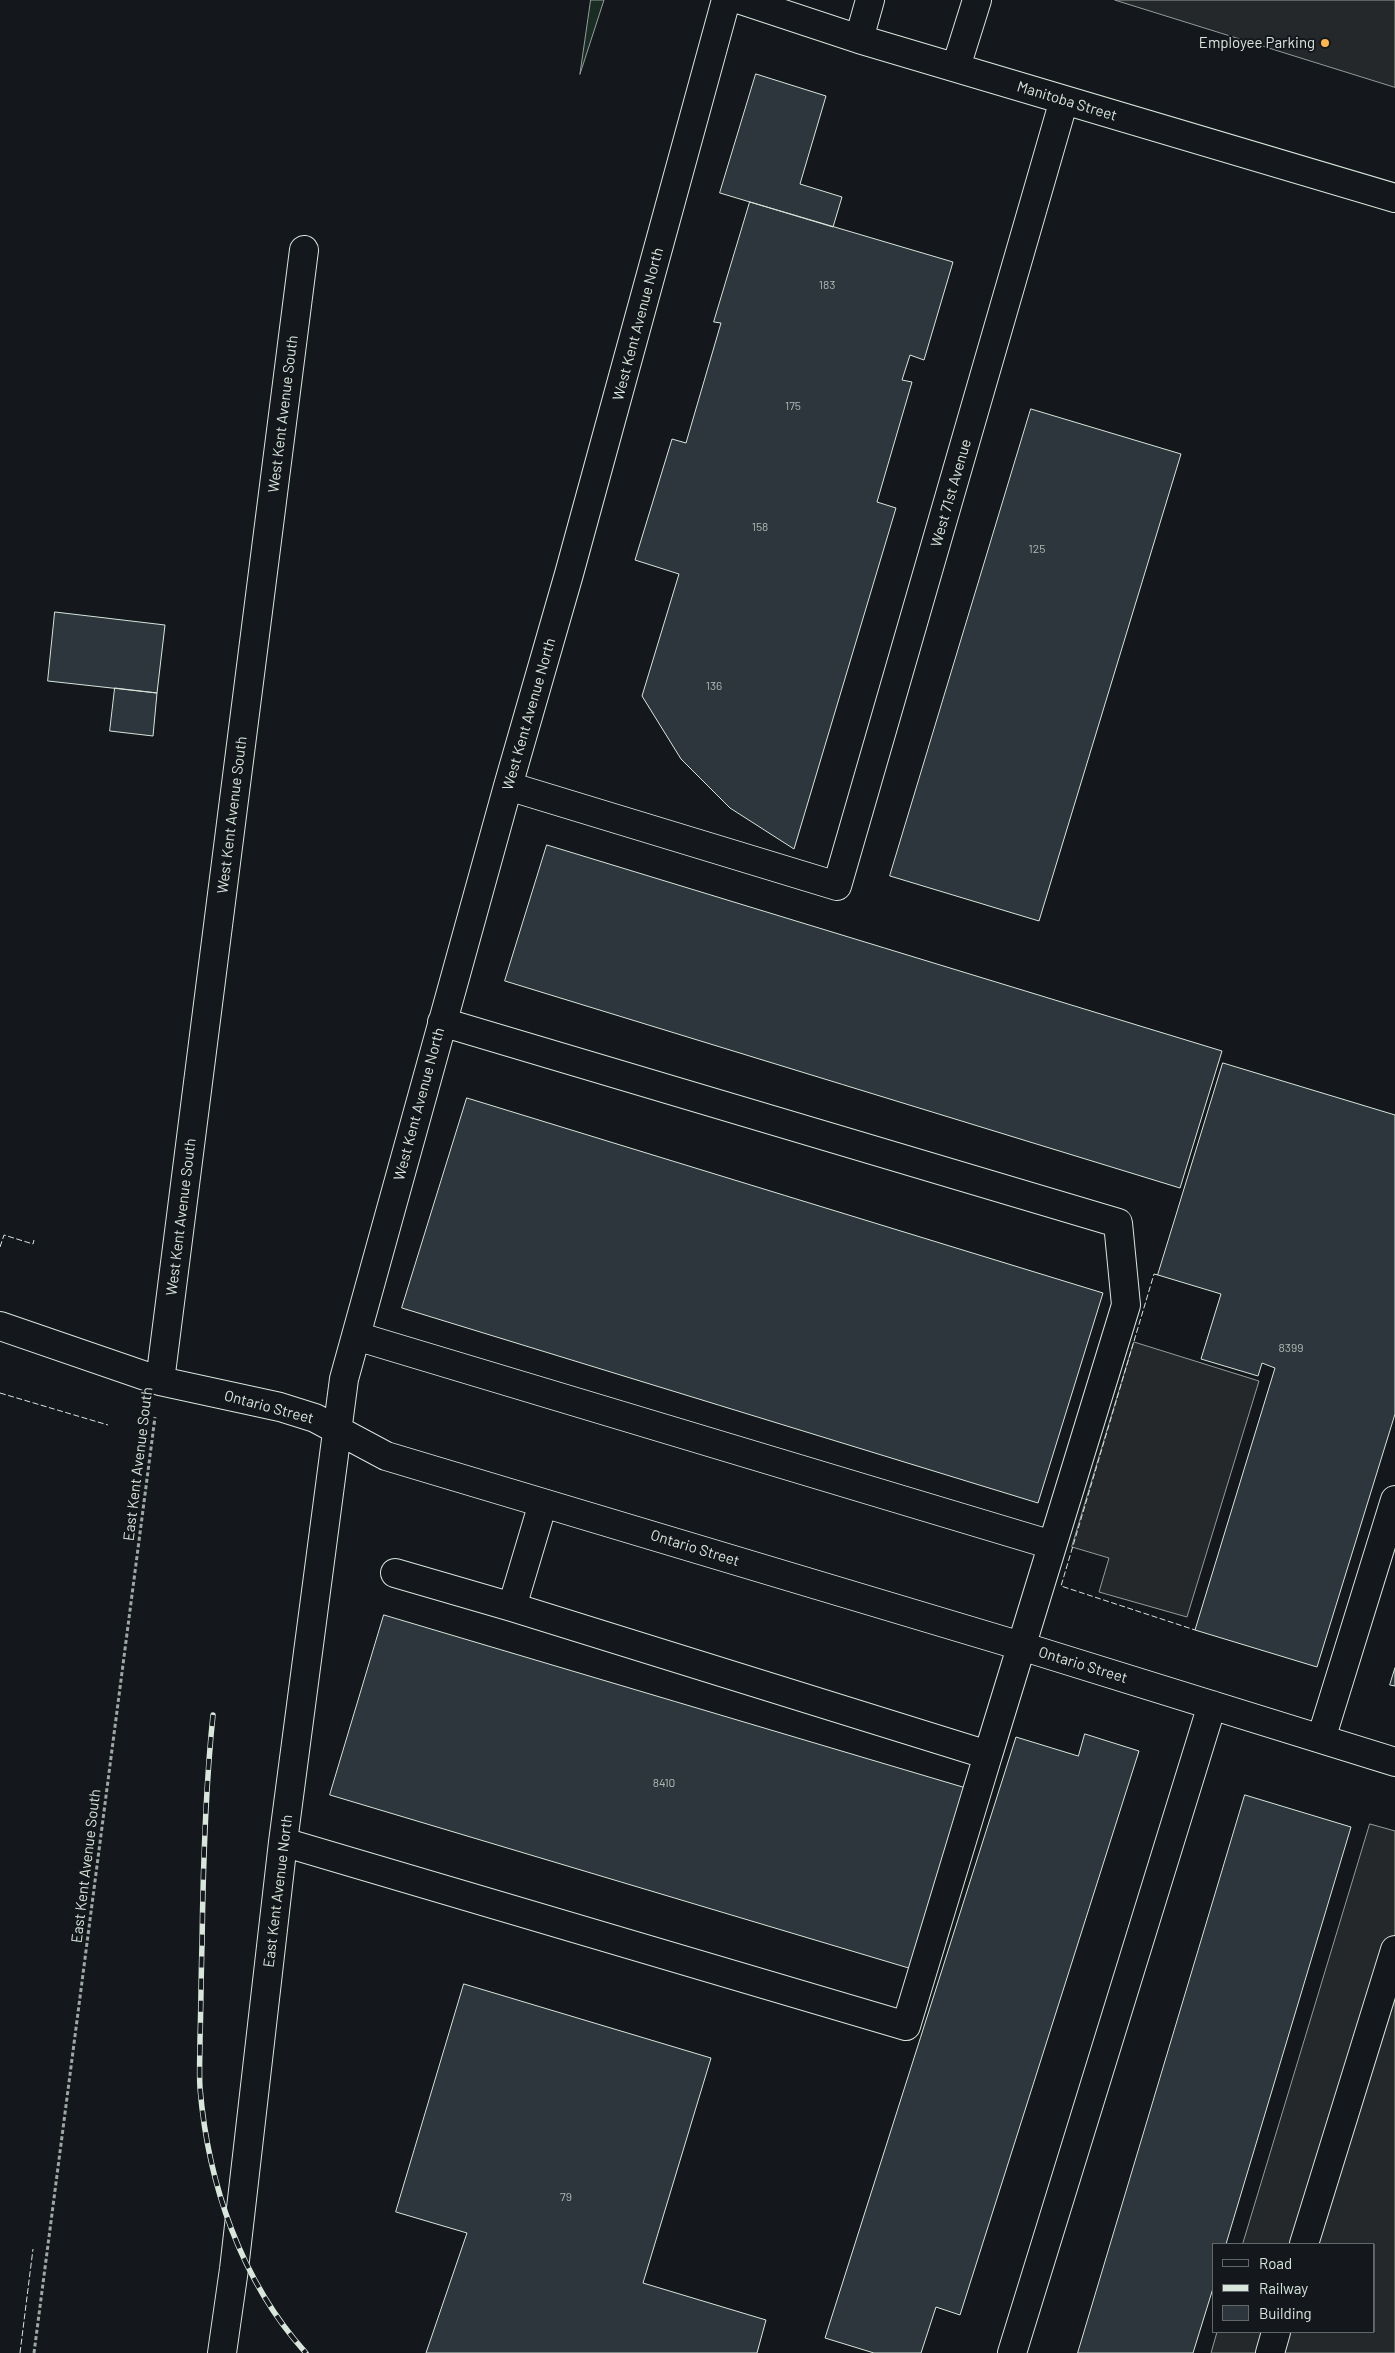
<!DOCTYPE html>
<style>
body{margin:0}
#map{position:relative;width:1395px;height:2353px;overflow:hidden;background:#14181c;font-family:Barlow,sans-serif}
canvas{display:block}
.legend{position:absolute;left:1212px;top:2243px;width:162px;height:90px;box-sizing:border-box;background:#14181c;border:1px solid #626a69;margin:0;padding:6px 9px;list-style:none;font-size:15px;color:#d8e6dc}
.legend li{display:flex;align-items:center;gap:10px;height:25px}
.legend b{width:25px;border:1px solid #626a69}
</style>
<div id="map">
<canvas width="1395" height="2353"></canvas>
<ul class="legend">
<li><b style="height:6px;background:#14181c"></b>Road</li>
<li><b style="height:6px;background:#d8e6dc"></b>Railway</li>
<li><b style="height:14px;background:#2c363c"></b>Building</li>
</ul>
</div>
<script>
const ctx = document.querySelector('canvas').getContext('2d');
ctx.lineJoin = 'round';
function fill(path, color) { ctx.fillStyle = color; ctx.fill(path, 'evenodd'); }
function trace(path, color, width, dash) { ctx.strokeStyle = color; ctx.lineWidth = width; ctx.lineCap = dash ? 'butt' : 'round'; ctx.setLineDash(dash || []); ctx.stroke(path); }
function write(font, color, halo, rows, align = 'center') {
  ctx.font = font + ' Barlow,sans-serif'; ctx.lineWidth = 4; ctx.setLineDash([]); ctx.textBaseline = 'middle'; ctx.strokeStyle = halo; ctx.fillStyle = color; for (const [text, x, y, turn = 0] of rows) {
    ctx.save(); ctx.translate(x, y); ctx.rotate((+turn || 0) * Math.PI / 180); ctx.textAlign = isNaN(turn) ? turn : align; if (halo) ctx.strokeText(text, 0, 0); ctx.fillText(text, 0, 0); ctx.restore();
  }
}
const green = new Path2D(`
 M591 0H604L580 74Z`);
fill(green, '#1a2d24');
trace(green, '#939e99', 1);
const parking = new Path2D(`
 M1115 0H1395V87Z
 M1134 1342 1259 1381 1187 1617 1099 1592 1109 1558 1072 1547Z
 M1370 1824 1395 1831V2353H1211L1217 2332H1374V2244H1243Z`);
fill(parking, '#24282b');
trace(parking, '#939e99', 1);
const building = new Path2D(`
 M756 74 826 96 800 184 842 197 833 227 720 193Z
 M750 202 953 262 924 360 910 355 902 380 912 382 877 502 896 508 794 849 730 808 681 759 642 696 679 574 635 560 672 439 686 443 721 323 714 322Z
 M1031 409 1181 454 1039 921 890 876Z
 M55 612 165 625 157 693 48 681Z
 M115 688 157 693 153 736 110 731Z
 M547 845 1222 1051 1180 1188 505 981Z
 M1223 1063 1395 1115V1414L1317 1667 1195 1630 1275 1368 1262 1363 1258 1376 1201 1359 1221 1294 1158 1275Z
 M467 1098 1103 1293 1038 1503 402 1308Z
 M384 1615 966 1788 912 1969 330 1795Z
 M1395 1668V1686L1390 1685Z
 M1085 1734 1139 1751 960 2315 936 2307 921 2353H874L825 2338 1016 1737 1078 1756Z
 M1245 1795 1351 1827 1226 2244H1214V2285L1193 2353H1078Z
 M464 1984 711 2058 643 2283 766 2320 757 2353H426L467 2233 396 2212Z`);
fill(building, '#2c363c');
trace(building, '#d8e6dc', 1);
const minor = new Path2D(`
 M741 0 859 39 1395 198
 M859 39 870 0
 M956 67 977 0
 M508 786 837 886 1064 100
 M0 1326 160 1381 280 1407 315 1418 386 1456 1021 1646 1395 1762
 M356 1336 1052 1545
 M160 1381 304 250
 M395 1573 512 1607 988 1755 1126 1305 1118 1223 442 1022
 M512 1607 543 1503
 M1321 1739 1395 1500
 M283 1842 906 2026 988 1755
 M1304 2244 1395 1950
 M222 2353 234 2269 283 1842 344 1379 508 786 569 574 726 0
 M1012 2353 1212 1705
 M1270 2353 1276 2332`);
trace(minor, '#d8e6dc', 30);
trace(new Path2D(`
 M34 2353 155 1417`), '#9da8a2', 3, [4, 2.5]);
trace(minor, '#14181c', 28);
const rail = new Path2D(`
 M213 1715C205 1792 203 1868 202 1945 201 1976 201 2008 200 2039 200 2055 199 2072 200 2088 208 2184 241 2281 306 2353`);
trace(rail, '#d8e6dc', 5.5);
trace(rail, '#14181c', 4, [11]);
trace(new Path2D(`
 M0 1247 4 1235 33 1244 34 1240
 M1158 1275 1154 1274 1061 1586 1195 1630
 M0 1393 108 1425
 M20 2353 33 2249`), '#d8e6dc', 1, [6, 2.5]);
for (const [x, y, r, color] of [
 [1325,43,5,"#ffb74d"]
]) { const dot = new Path2D(); dot.arc(x, y, r, 0, 2 * Math.PI); ctx.fillStyle = color; ctx.fill(dot); trace(dot, '#14181c', 2); }
write('12px', '#adbab4', null, [
 ["183",827,285],
 ["175",793,406],
 ["158",760,527],
 ["125",1037,549],
 ["136",714,686],
 ["8399",1291,1348],
 ["8410",664,1783],
 ["79",566,2197]
]);
write('15px', '#d8e6dc', '#14181c', [
 ["Employee Parking",1315,43]
], 'right');
write('15px', '#d8e6dc', '#14181c', [
 ["Manitoba Street",1067,101,17],
 ["West Kent Avenue North",638,324,-75],
 ["West Kent Avenue South",283,414,-83],
 ["West 71st Avenue",951,493,-74],
 ["West Kent Avenue North",529,714,-74],
 ["West Kent Avenue South",232,815,-83],
 ["West Kent Avenue North",419,1104,-75],
 ["West Kent Avenue South",181,1217,-83],
 ["Ontario Street",269,1407,15],
 ["East Kent Avenue South",138,1464,-83],
 ["Ontario Street",695,1548,17],
 ["Ontario Street",1083,1665,17],
 ["East Kent Avenue South",86,1866,-83],
 ["East Kent Avenue North",278,1891,-83]
]);
</script>
